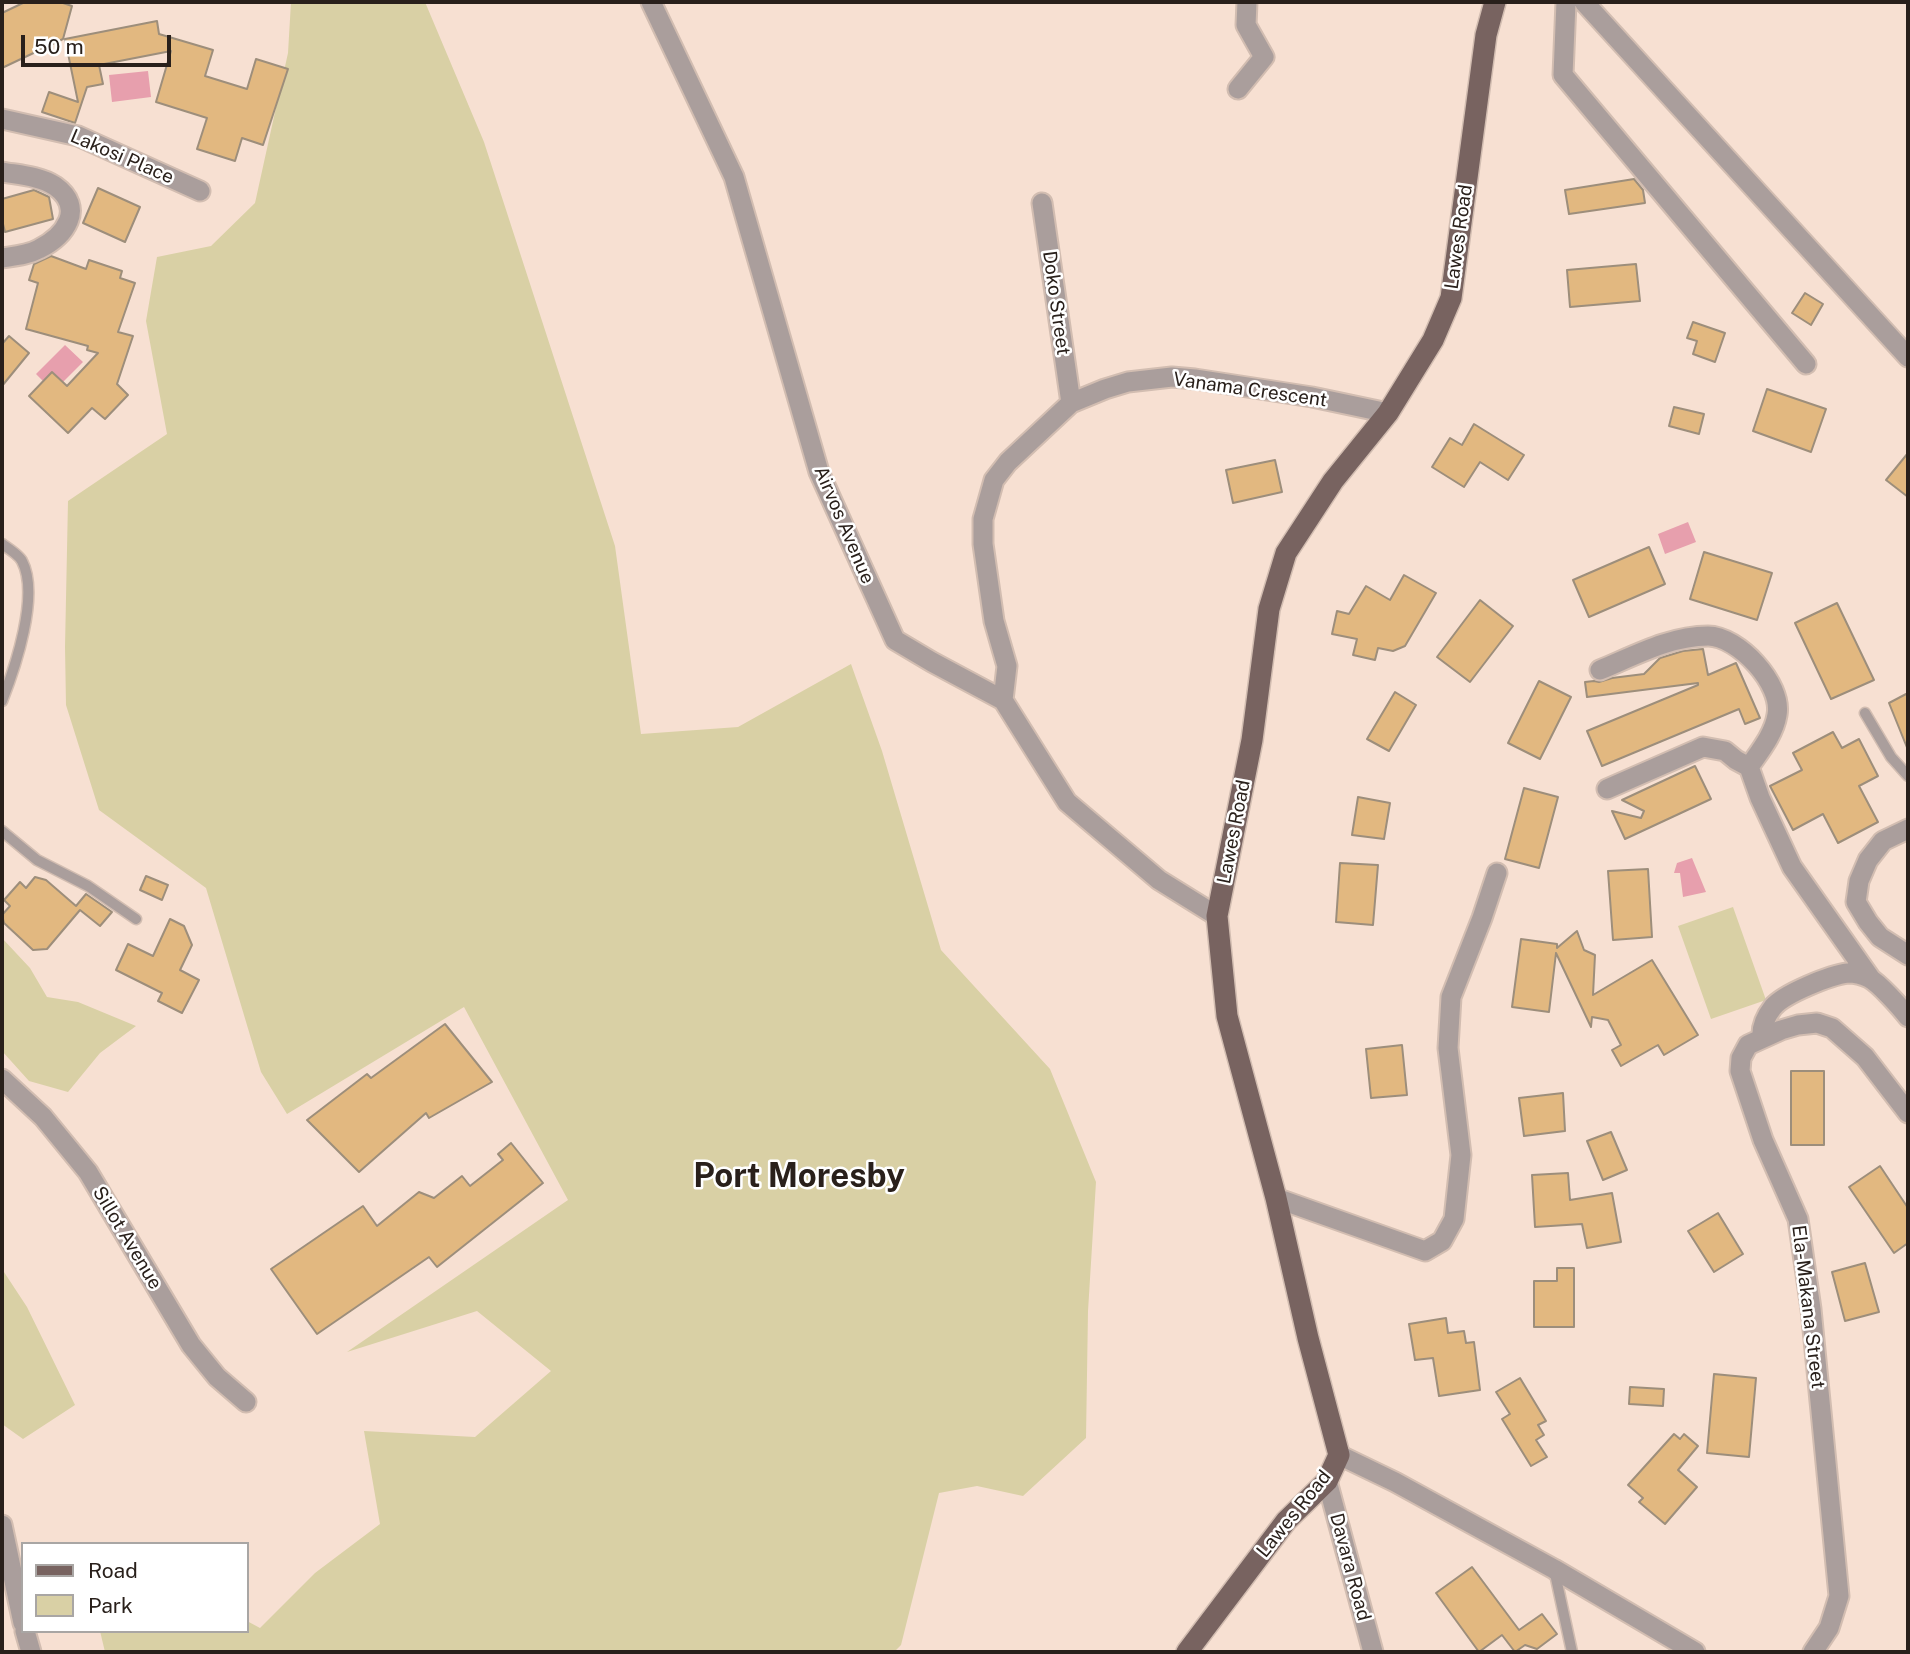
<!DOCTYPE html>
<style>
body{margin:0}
#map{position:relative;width:1910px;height:1654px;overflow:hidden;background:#f7e0d2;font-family:"Public Sans",sans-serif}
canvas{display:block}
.frame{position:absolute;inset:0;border:4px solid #29201b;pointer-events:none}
.legend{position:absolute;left:21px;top:1542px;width:228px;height:91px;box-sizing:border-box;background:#fff;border:2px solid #a9a6a4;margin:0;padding:9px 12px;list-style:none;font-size:21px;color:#29201b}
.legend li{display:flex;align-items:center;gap:14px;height:35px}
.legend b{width:35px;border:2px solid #a9a6a4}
.scale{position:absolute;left:21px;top:35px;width:150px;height:32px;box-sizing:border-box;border:4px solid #29201b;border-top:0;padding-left:9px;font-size:21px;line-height:24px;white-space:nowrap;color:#29201b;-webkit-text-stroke:5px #fff;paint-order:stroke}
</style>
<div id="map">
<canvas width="1910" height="1654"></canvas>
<div class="frame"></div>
<ul class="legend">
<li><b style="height:9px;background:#786360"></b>Road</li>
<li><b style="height:19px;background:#d9d0a5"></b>Park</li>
</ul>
<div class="scale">50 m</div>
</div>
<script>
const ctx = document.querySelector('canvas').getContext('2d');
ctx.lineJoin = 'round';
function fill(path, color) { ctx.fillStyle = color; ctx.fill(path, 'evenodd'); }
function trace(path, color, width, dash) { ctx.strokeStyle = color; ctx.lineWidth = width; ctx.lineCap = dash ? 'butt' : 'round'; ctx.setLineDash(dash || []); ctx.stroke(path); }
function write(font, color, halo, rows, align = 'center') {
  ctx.font = font + ' "Public Sans",sans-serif'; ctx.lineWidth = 5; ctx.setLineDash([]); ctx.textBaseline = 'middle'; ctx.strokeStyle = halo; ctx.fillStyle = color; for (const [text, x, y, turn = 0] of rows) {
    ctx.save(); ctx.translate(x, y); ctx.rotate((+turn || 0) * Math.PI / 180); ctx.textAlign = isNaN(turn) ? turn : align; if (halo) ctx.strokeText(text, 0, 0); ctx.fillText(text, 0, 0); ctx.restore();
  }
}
fill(new Path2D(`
 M291 2H425L484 142 615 546 641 734 738 727 851 664 882 751 941 950 1050 1069 1096 1182 1088 1311 1086 1438 1023 1496 977 1486 939 1493 901 1645 894 1652H105L100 1631H247V1621L260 1628 315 1573 380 1524 364 1431 475 1437 551 1371 477 1311 347 1352 568 1200 464 1007 287 1114 261 1072 206 888 99 810 66 705 65 647 68 501 167 434 146 321 157 257 211 246 255 203 288 53Z
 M1733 907 1766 1000 1711 1019 1678 926Z
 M2 938 30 968 47 997 78 1002 136 1026 100 1053 68 1092 29 1081 2 1051Z
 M2 1269 27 1307 75 1405 23 1439 2 1424Z`), '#d9d0a5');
fill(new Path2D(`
 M148 71 151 97 112 102 109 75Z
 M65 345 83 362 63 382 53 372 43 381 36 374Z
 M1688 522 1696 542 1665 554 1658 534Z
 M1692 858 1706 892 1683 897 1680 873H1674L1677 863Z`), '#e79fad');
const building = new Path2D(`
 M25 2H60L72 6 63 39 2 68V13Z
 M157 21 159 34 213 50 205 76 247 89 256 59 288 69 263 145 242 138 235 161 197 149 207 118 156 102 171 51 99 65 103 84 87 87 75 123 42 112 49 92 78 102 65 39Z
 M1634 179 1643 190 1645 203 1569 214 1565 190Z
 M98 188 140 207 125 242 83 223Z
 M34 190 49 197 53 219 5 232 2 220V199Z
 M51 256 86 269 89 260 122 271 120 278 135 283 118 332 133 336 117 384 128 395 105 419 92 408 68 433 29 396 52 372 67 386 98 353 87 350 88 346 26 329 38 283 29 280 34 264Z
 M1636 264 1640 301 1570 307 1567 270Z
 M1805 293 1823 304 1811 325 1792 313Z
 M1693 322 1725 333 1715 362 1693 354 1697 341 1687 338Z
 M9 336 29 353 2 386V344Z
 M1767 389 1826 409 1811 452 1753 431Z
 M1674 407 1704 414 1699 434 1669 426Z
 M1474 424 1524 455 1508 480 1480 462 1464 487 1432 467 1450 438 1462 445Z
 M1908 453V497L1886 480Z
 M1275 460 1282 492 1233 503 1226 470Z
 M1649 547 1665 584 1589 617 1573 580Z
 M1704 552 1772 573 1757 620 1690 599Z
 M1404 575 1436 593 1405 646 1393 651 1378 648 1375 660 1353 655 1357 639 1332 634 1337 611 1349 614 1366 586 1390 600Z
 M1480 600 1513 626 1470 682 1437 657Z
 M1837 603 1874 680 1831 699 1795 623Z
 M1703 649 1708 675 1736 663 1760 718 1745 724 1739 709 1602 766 1587 731 1698 685V683L1587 697 1585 682 1594 681 1599 682 1612 678 1644 674 1660 658 1683 651Z
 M1539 681 1571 697 1540 759 1508 743Z
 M1395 692 1416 705 1389 751 1367 739Z
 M1908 693V750L1889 703Z
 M1833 732 1842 748 1859 739 1878 776 1859 786 1878 822 1838 843 1823 814 1793 830 1770 786 1802 770 1793 753Z
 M1695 766 1711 799 1625 839 1612 811 1641 818 1644 811 1622 800Z
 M1524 788 1558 797 1539 868 1505 859Z
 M1358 797 1390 803 1384 839 1352 835Z
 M1340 863 1378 865 1373 925 1336 922Z
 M1648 869 1652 937 1613 940 1608 871Z
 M146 876 168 885 162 900 140 890Z
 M35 877 46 880 76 906 86 894 112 912 100 926 80 910 47 949 33 950 4 923 2 915 10 906 4 900 20 882 26 888Z
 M170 919 184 926 192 945 180 970 199 980 182 1013 158 1001 162 993 116 970 128 944 153 956Z
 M1577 931 1584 950 1595 955 1593 995 1652 960 1698 1035 1664 1055 1658 1045 1621 1066 1612 1050 1621 1045 1608 1020 1592 1017 1591 1027 1556 953 1549 1012 1512 1007 1521 939 1557 944V948Z
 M445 1024 492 1082 429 1118 426 1113 359 1172 307 1120 367 1074 371 1078Z
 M1402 1045 1407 1095 1371 1098 1366 1049Z
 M1791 1071H1824V1145H1791Z
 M1563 1093 1565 1131 1524 1136 1519 1098Z
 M1611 1132 1627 1170 1603 1180 1587 1141Z
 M511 1143 543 1183 437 1267 429 1257 317 1334 271 1269 363 1206 377 1226 419 1192 434 1198 462 1176 470 1186 503 1160 498 1154Z
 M1880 1166 1908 1208V1243L1894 1253 1849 1187Z
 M1568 1173 1570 1200 1612 1193 1621 1242 1587 1248 1582 1224 1535 1227 1532 1175Z
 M1718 1213 1743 1254 1714 1272 1688 1231Z
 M1865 1263 1879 1312 1845 1321 1832 1272Z
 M1557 1268H1574V1327H1534V1281H1557Z
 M1446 1318 1448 1333 1464 1331 1466 1343 1474 1342 1480 1390 1439 1396 1433 1358 1415 1360 1409 1324Z
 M1714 1374 1756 1378 1749 1457 1707 1453Z
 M1520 1378 1546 1421 1538 1425 1544 1435 1536 1440 1547 1457 1531 1466 1502 1419 1510 1414 1496 1392Z
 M1630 1387 1664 1389 1663 1406 1629 1404Z
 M1674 1434 1680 1439 1684 1434 1698 1446 1678 1470 1697 1487 1665 1524 1639 1502 1643 1498 1628 1485Z
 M1472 1567 1519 1630 1542 1614 1557 1634 1537 1649 1525 1645 1515 1652 1502 1635 1479 1652 1436 1593Z`);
fill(building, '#e2b880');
trace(building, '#9d8e7b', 2);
const lane = new Path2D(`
 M2 544C8 548 19 555 22 561 40 595 15 668 2 701
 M1865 713 1891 757 1908 776
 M2 831 37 860 88 886 136 919
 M1554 1569 1572 1652`);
const street = new Path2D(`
 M651 2 734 177 819 472 895 640 932 662 1003 700 1067 802 1159 880 1217 916
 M1566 2 1563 75 1806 364
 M1584 2 1908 357
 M1238 89 1264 57 1246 25 1247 2
 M2 119 78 136 200 191
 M2 172C19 175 40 176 55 186 86 208 65 236 39 249 28 255 15 256 2 258
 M1042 203 1071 403
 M1600 670C1634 656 1670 636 1708 636 1738 636 1783 684 1777 715 1774 734 1760 751 1749 767L1760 798 1792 867 1871 979
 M1003 700 1007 666 994 621 983 544V519L994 480 1008 462 1071 403 1105 389 1128 382 1172 377 1195 379 1312 397 1388 413
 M1607 789 1703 747 1725 751 1736 760 1749 767
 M1908 829 1883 841 1868 860 1859 881 1856 902 1868 922 1880 937 1908 955
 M1762 1038C1761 1027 1766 1016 1773 1007 1784 994 1830 975 1848 973 1854 973 1863 975 1869 978 1879 983 1901 1008 1908 1017
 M2 1079 43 1117 88 1172 191 1345 217 1377 246 1402
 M1276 1198 1425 1251 1442 1241 1454 1219 1461 1155 1448 1048 1451 997 1482 918 1497 873
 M1339 1455 1395 1482 1554 1569 1695 1652
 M1327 1481 1373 1652
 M2 1525 23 1623
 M25 1631 31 1652
 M1813 1652 1829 1628 1839 1596 1811 1309 1798 1219 1763 1140 1740 1071 1741 1058 1748 1045 1781 1030 1798 1025 1817 1023 1832 1028 1865 1057 1908 1113`);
const primary = new Path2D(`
 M1187 1652 1286 1521 1327 1481 1339 1455 1308 1338 1276 1198 1227 1016 1217 916 1252 740 1269 609 1286 553 1333 481 1388 413 1433 340 1451 298 1486 35 1495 2`);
trace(lane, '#d2bdb1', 13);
trace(street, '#d2bdb1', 23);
trace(primary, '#d2bdb1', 24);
trace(lane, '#aa9e9c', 10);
trace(street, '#aa9e9c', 19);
trace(primary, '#786360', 21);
write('19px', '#29201b', '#fff', [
 ["Lakosi Place",122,157,23],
 ["Lawes Road",1459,237,-82],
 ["Doko Street",1056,303,82],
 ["Vanama Crescent",1250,390,8],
 ["Airvos Avenue",844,525,67],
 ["Lawes Road",1234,832,-79],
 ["Sillot Avenue",127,1238,59],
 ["Ela-Makana Street",1808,1307,83],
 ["Lawes Road",1294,1514,-51],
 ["Davara Road",1350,1567,75]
]);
write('bold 33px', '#29201b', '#fff', [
 ["Port Moresby",799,1177]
]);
</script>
